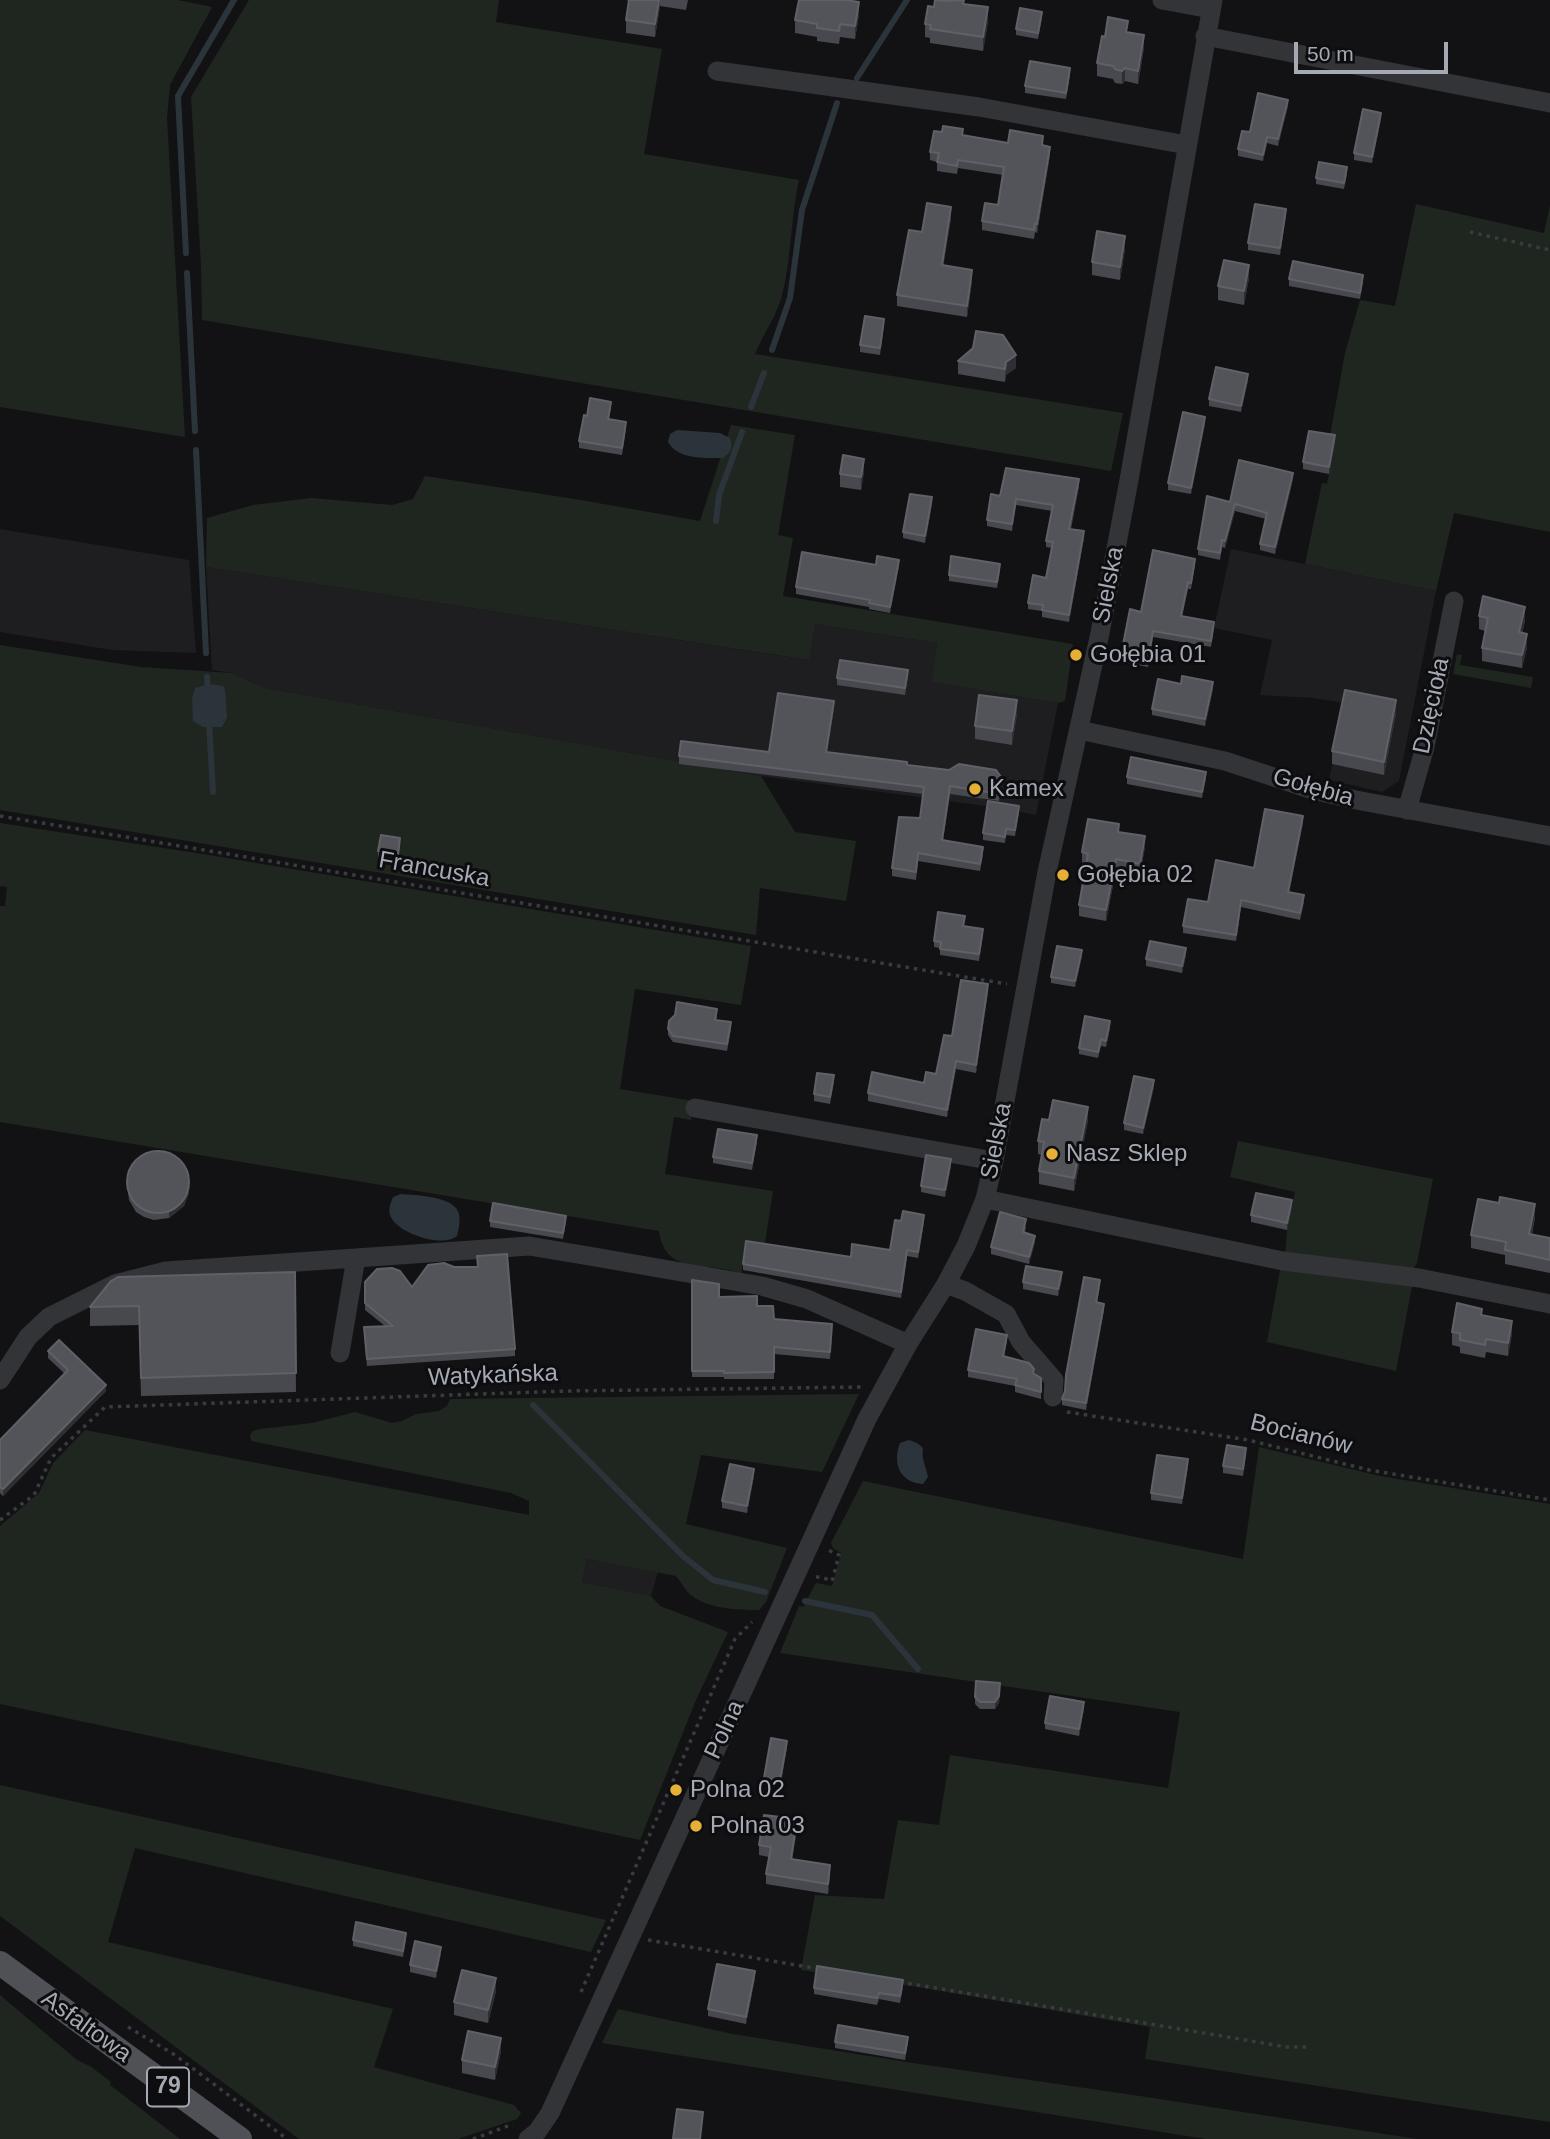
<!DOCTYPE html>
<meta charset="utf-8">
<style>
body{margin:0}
#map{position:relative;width:1550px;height:2139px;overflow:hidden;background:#121214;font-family:Arial,sans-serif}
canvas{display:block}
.scale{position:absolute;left:1294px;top:42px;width:154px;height:32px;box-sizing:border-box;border:4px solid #a4a9b3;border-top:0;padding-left:9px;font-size:21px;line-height:24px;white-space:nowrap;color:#a4a9b3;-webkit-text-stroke:5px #0d0d0f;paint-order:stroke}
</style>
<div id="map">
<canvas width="1550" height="2139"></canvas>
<div class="scale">50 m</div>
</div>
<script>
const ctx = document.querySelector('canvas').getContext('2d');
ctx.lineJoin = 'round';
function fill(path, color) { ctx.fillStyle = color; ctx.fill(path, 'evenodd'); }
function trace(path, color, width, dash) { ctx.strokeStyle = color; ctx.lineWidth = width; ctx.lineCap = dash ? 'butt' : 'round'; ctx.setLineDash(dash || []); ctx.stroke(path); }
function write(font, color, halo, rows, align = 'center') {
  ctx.font = font + ' Arial,sans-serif'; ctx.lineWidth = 6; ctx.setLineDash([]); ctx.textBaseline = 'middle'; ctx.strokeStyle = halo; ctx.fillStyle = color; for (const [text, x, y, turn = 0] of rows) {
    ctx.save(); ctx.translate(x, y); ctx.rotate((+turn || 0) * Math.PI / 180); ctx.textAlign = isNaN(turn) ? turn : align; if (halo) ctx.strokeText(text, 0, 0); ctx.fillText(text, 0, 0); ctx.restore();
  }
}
fill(new Path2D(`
 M0 529 189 560 196 653 112 650 0 632Z
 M1231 549 1436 591 1399 781 1382 792 1329 780 1345 703 1313 698 1260 695 1272 640 1214 628Z
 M206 567 808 660 815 624 937 643 933 682 1058 703 1036 815 979 805 761 776 265 688 232 673 212 670Z
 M587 1559 658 1572 651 1596 582 1582Z`), '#1e1e20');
fill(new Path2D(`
 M0 0H178L212 7 170 85 167 118 185 437 0 407Z
 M249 0H499L496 22 662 49 644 154 799 180C790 219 792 260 781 299 775 318 763 335 755 354L1123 413 1111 471 202 320 201 265 191 97Z
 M1416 204 1544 233 1550 205V532L1454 513 1436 591 1305 564 1322 483 1327 484 1335 443 1329 441 1345 353 1360 300 1395 306Z
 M731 425 795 435 778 535 793 538 783 596 1073 644 1065 701 1058 703 932 682 937 643 815 624 809 660 206 567 207 518 253 505 311 498 392 505 413 499 425 476 575 499 700 521Z
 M0 645 141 667 232 673 265 688 761 776 795 832 856 841 846 901 760 888 756 935 0 810Z
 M1457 654 1462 655 1460 665 1533 677 1531 688 1453 674Z
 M0 823 209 855 751 946 741 1005 635 989 620 1089 694 1101 691 1120 674 1117 665 1174 773 1191 764 1249 746 1247 741 1274C711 1260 665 1278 659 1231L0 1122V906H5L7 887 0 886Z
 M1238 1141 1433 1179 1417 1263 1413 1269 1285 1256 1287 1230 1295 1192 1230 1177Z
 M1280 1270 1412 1286 1396 1371 1267 1342Z
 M859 1394 822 1472 701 1455 686 1524 787 1548 766 1602 759 1610C738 1610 708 1609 691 1595 685 1590 681 1582 676 1576L587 1559 582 1582 651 1596 660 1606 728 1632 696 1700 640 1840 0 1704V1526L39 1493 53 1463 85 1430 529 1515V1501L511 1493 251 1441 250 1435 253 1431 260 1429 312 1423 355 1412 392 1423 402 1421 416 1414 439 1411 447 1406 450 1399Z
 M1259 1447 1380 1476 1550 1504V2122L1145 2059 1150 2027 918 1987 801 1970 815 1895 884 1899 898 1820 939 1825 950 1755 1168 1788 1180 1712 780 1653 799 1606 803 1607 816 1583 832 1586 841 1553 833 1548 831 1543 863 1481 1243 1559Z
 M0 1785 606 1920 591 1952 135 1848 108 1942 393 2009 374 2067 514 2105 521 2113 517 2119 458 2139H299L0 1916Z
 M0 1995 77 2060 90 2066 111 2082 110 2085 180 2139H0Z
 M618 2009 733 2034 906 2062 1140 2096 1417 2139H1206L602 2043Z`), '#1f2620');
fill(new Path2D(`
 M677 430 720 433 730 438C733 448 731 452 723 458 704 458 679 460 668 442L670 434Z
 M209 684 223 686 225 690 227 717 222 727H203L193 721 192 699 195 688Z
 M401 1194C415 1195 446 1196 456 1208 462 1215 459 1228 457 1236 443 1248 401 1234 392 1219 387 1212 390 1204 393 1197Z
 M909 1440 917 1443 923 1448C921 1459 926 1466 928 1477L923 1484C900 1483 892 1463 900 1443Z`), '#2c343b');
trace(new Path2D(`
 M857 78 907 0
 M186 253 178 96 234 0
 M187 273 195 431
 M772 350 790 298 802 210 837 103
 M751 407 764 373
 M196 450 206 653
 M716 521 719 495 742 432
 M207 677 208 692
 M209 721 213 792
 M533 1405 683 1556 713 1580 765 1592
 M805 1601 872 1615 918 1669`), '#2c343b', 6);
trace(new Path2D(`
 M1470 232 1550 250
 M0 816 1007 984
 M1067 1412 1248 1440 1369 1470 1550 1500
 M0 1520 34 1495 51 1458 105 1407 567 1391 862 1387
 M816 1577H821L832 1581 839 1555 828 1550
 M648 1940 820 1969
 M900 1982 1287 2047H1309
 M581 1992 735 1639 752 1622
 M128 2027 175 2055 287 2139
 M473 2139 513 2124`), '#393b3f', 3.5, [3.5, 5]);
trace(new Path2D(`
 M1162 0 1211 9
 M1205 36 1550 103
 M717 71 979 107 1187 145
 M1079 730 1225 761 1313 790 1356 800 1550 836
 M1407 810 1425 747 1454 601
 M695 1108 994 1161
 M985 1199 1283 1261 1419 1278 1550 1304
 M946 1284 965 1291 1006 1314 1021 1342 1054 1380 1053 1397
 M340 1353 356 1258 529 1246 589 1256 762 1286 807 1299 908 1344
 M0 1380 28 1337 49 1317 115 1284 166 1271 356 1258
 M528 2139 537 2132 550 2113 867 1419 908 1344 946 1284 966 1246 985 1199 994 1161 1047 872 1100 633 1129 480 1213 0`), '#333438', 19);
trace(new Path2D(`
 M0 1963 240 2139`), '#505157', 24);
fill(new Path2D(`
 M626 0H688L686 10 660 6 655 37 626 33V20L629 1Z
 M964 4 988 21 983 51 930 43V38L925 37V24L934 7Z
 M859 15 855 39 840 37 839 44 817 41V37L795 33V20Z
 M1042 18 1038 39 1016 35V29Z
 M1128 33 1144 48 1138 84 1125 81 1122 84 1115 83 1113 79 1097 76V63L1105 37Z
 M1070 75 1066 99 1025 93V86Z
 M1288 106 1278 146 1267 143 1263 161 1238 156V149L1250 132Z
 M1381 119 1372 163 1354 160V153Z
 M963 135 1008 143 1043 146 1050 155 1037 233 1035 232 1034 239 982 230V221L998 205 1003 175 958 168 957 174 937 171V162L930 160V152Z
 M1347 174 1344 189 1316 184V178Z
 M1286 215 1280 255 1248 250V243Z
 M951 218 943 266 972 281 967 317 897 306V295L922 232Z
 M1125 249 1120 280 1092 275V262Z
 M1249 278 1244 305 1218 300V286Z
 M1289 279 1363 282 1360 299 1289 286Z
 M884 325 880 355 860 352V345Z
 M958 361 1016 368 1006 375 1005 382 958 374Z
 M1248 380 1241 412 1209 406V399Z
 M611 408 609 419 626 429 622 455 579 448V441L587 416Z
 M1205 424 1191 494 1168 490V483Z
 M1335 442 1329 474 1303 469V462Z
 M864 472 861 490 840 487V474Z
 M1293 479 1275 554 1260 550V544L1266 519 1235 511 1225 548 1222 547 1220 560 1198 555V549L1230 502Z
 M1079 486 1071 529 1084 538 1069 622 1042 617V611L1028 609V603L1046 578 1052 548 1046 547V541L1052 511 1016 505 1012 531 987 526V520L1000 496Z
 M932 504 925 543 903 538V532Z
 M876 565 899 566 890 613 869 609V607L796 594V587Z
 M1195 565 1191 589H1188L1182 616 1214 628 1211 647 1153 637 1148 667 1121 662V655L1141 612Z
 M1000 571 997 588 949 581V575Z
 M1479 616 1525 621 1522 633 1527 647 1522 668 1482 661V648L1485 631 1479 629Z
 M908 676 905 695 837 685V678Z
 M1213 689 1205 726 1152 715V709Z
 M834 708 827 752 907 765 1001 784 999 801 950 794 943 840 983 855 980 871 918 861 916 880 892 876V868L920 818 923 794 679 764V756L769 752Z
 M1396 713 1384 775 1332 764V751Z
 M1017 714 1012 745 975 739V726Z
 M1127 777 1206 778 1202 798 1127 784Z
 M1019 812 1015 836 1006 835 1005 843 983 840V833Z
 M1303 823 1289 892 1304 902 1300 920 1241 907 1236 941 1183 933V926L1208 902 1254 868Z
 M1119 832 1145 847 1140 875 1116 870 1106 921 1079 916V905L1086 864 1082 863V852Z
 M400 845 398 861 378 857V851Z
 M964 926 983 935 979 961 940 955V948L934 947V941Z
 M1186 955 1182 973 1146 966V959Z
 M1082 956 1075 987 1051 983V977Z
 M988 992 976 1073 956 1069 947 1117 868 1101V1093L924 1083 936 1074 952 1036Z
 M717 1016 716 1020 731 1029 727 1051 673 1042 668 1035V1029Z
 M1110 1028 1106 1047 1101 1046 1098 1058 1079 1054V1048Z
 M834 1082 830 1104 814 1101V1094Z
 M1154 1087 1143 1134 1124 1130V1123Z
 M1049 1120H1088L1074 1191 1039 1184V1171L1042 1155 1038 1154V1141Z
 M757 1142 752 1170 713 1163V1157Z
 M951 1166 945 1197 921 1192V1186Z
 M127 1182 189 1193 184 1206 169 1218 154 1220 144 1217 136 1212 129 1200Z
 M1292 1207 1287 1230 1251 1222V1215Z
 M1535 1217 1532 1235 1550 1238V1273L1505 1264V1255L1471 1248V1235Z
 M490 1221 566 1222 563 1239 490 1227Z
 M901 1221 924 1222 918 1258 907 1256 901 1298 743 1270V1264L851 1257 890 1250Z
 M1026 1226 1025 1233 1035 1242 1029 1264 991 1254V1247Z
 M295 1272 296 1392 141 1396 139 1325 90 1326V1307Z
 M1062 1279 1058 1296 1023 1289V1282Z
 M692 1280 719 1297 757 1306 774 1319 832 1331 830 1359 774 1354V1379H724V1377H692Z
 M365 1282 412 1287 515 1349V1356L367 1366 364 1334 385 1326 365 1310Z
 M1100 1286 1097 1303 1104 1310 1086 1410 1062 1405V1399Z
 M1482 1315 1512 1334 1508 1356 1486 1352 1485 1358 1460 1353V1347L1452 1345V1332Z
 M1007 1341 1004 1357 1041 1378V1399L1015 1392V1386L968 1377V1370Z
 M48 1351 106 1391 3 1496 0 1493V1440L65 1374 48 1358Z
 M1246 1454 1243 1476 1223 1473V1466Z
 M1188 1466 1182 1504 1151 1500V1493Z
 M754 1476 747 1513 722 1508V1501Z
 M1000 1690 999 1703 995 1709H980L975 1704V1697Z
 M1084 1709 1079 1736 1045 1729V1723Z
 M787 1747 780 1787 764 1785V1778Z
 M797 1829 792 1859 830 1875 828 1894 766 1884V1874L769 1857 759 1855V1845Z
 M406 1939 403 1957 353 1946V1940Z
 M441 1953 436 1978 410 1972V1965Z
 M755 1978 746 2024 708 2016V2009Z
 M903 1987 900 2003 879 1999 877 2005 814 1994V1988Z
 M496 1991 488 2023 454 2015V2002Z
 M835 2042 908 2043 905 2060 835 2048Z
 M501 2051 495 2080 462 2073V2060Z`), '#48494f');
fill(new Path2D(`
 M659 0H660V6L655 37V24Z
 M859 2V15L855 39V26Z
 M988 7V21L983 51V37Z
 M1144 35V48L1138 84V71Z
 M1125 68V81L1122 84V71Z
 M1288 100V106L1278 146V139Z
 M1381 113V119L1372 163V157Z
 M1267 137V143L1263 161V155Z
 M1050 147V155L1037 233V224Z
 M951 207V218L942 276V265Z
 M1286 209V215L1280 255V248Z
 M1125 236V249L1120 280V267Z
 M1249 265V278L1244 305V291Z
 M972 270V281L967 317V306Z
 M1016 355V368L1006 375 1005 382 1006 362Z
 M1248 374V380L1241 412V406Z
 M1205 417V424L1191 494V488Z
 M1335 435V442L1329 474V467Z
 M864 459V472L861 490V477Z
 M1293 473V479L1275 554V547Z
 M1079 479V486L1069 535V529Z
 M932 497V504L925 543V536Z
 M1016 499V505L1012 531V524Z
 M1235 504V511L1225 548V541Z
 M1084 531V538L1069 622V615Z
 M899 560V566L890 613V607Z
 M1188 582V589L1181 623V616Z
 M1525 607V621L1519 645V632Z
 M1153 631V637L1148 667V660Z
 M1527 634V647L1522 668V655Z
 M1213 682V689L1205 726V719Z
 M1017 700V714L1012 745V731Z
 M1396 700V713L1384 775V762Z
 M834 701V708L826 760V752Z
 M1206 772V778L1202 798V792Z
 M950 786V794L942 848V840Z
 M1303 816V823L1288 899V892Z
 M1145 836V847L1140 875V864Z
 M1116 859V870L1106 921V910Z
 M1241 900V907L1236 941V935Z
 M1186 948V955L1182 973V966Z
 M1082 950V956L1075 987V981Z
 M988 984V992L976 1073V1065Z
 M1110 1021V1028L1106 1047V1041Z
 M956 1061V1069L947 1117V1110Z
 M1154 1080V1087L1143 1134V1128Z
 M1088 1107V1120L1074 1191V1178Z
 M951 1159V1166L945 1197V1190Z
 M189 1187V1193L184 1206 169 1218V1211Z
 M1292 1200V1207L1287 1230V1223Z
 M1535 1204V1217L1529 1247V1234Z
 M924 1215V1222L918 1258V1252Z
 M1035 1236V1242L1029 1264V1257Z
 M907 1250V1256L901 1298V1292Z
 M1062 1272V1279L1058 1296V1289Z
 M1104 1304V1310L1086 1410V1403Z
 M1512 1321V1334L1508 1356V1343Z
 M106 1385V1391L3 1496V1489Z
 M1188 1459V1466L1182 1504V1498Z
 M754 1469V1476L747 1513V1506Z
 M1000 1690 999 1703 995 1709V1702Z
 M1084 1702V1709L1079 1736V1729Z
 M787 1741V1747L780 1787V1781Z
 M797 1819V1829L791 1869V1859Z
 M830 1865V1875L828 1894V1884Z
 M441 1947V1953L436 1978V1971Z
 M755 1971V1978L746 2024V2017Z
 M496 1978V1991L488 2023V2010Z
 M501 2038V2051L495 2080V2067Z`), '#2e2f33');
const building = new Path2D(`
 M629 0H659L655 24 626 20Z
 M799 0H845L859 2 855 26 840 24 839 31 817 28V24L795 20Z
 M935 0 945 1 964 0 963 4 988 7 983 37 930 29 931 25 925 24 928 6 934 7Z
 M1020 8 1042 12 1038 33 1016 29Z
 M1108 17 1128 21 1126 32 1144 35 1138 71 1125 68 1122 71 1115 69 1113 66 1097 63 1102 36 1105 37Z
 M1030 61 1070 68 1066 93 1025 86Z
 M1258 93 1288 100 1278 139 1267 137 1263 155 1238 149 1242 131 1250 132Z
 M1363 109 1381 113 1372 157 1354 153Z
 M943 126 963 129 962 135 1008 143 1010 130 1043 136 1042 145 1050 147 1037 224H1035L1034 230 982 221 985 203 998 205 1004 167 958 160 957 166 937 162 939 153 930 152 934 131 942 132Z
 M1319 162 1347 167 1344 183 1316 178Z
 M927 203 951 207 942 265 972 270 967 306 897 295 909 230 922 232Z
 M1255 204 1286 209 1280 248 1248 243Z
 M1097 231 1125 236 1120 267 1092 262Z
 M1224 260 1249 265 1244 291 1218 286Z
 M1293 261 1363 275 1360 293 1289 279Z
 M865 316 884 319 880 348 860 345Z
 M976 331 1003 335 1016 355 1006 362 1005 369 958 361 973 348Z
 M1216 367 1248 374 1241 406 1209 399Z
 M590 398 611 402 608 419 626 422 622 448 579 441 584 415 587 416Z
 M1183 412 1205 417 1191 488 1168 483Z
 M1309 431 1335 435 1329 467 1303 462Z
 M843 455 864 459 861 477 840 474Z
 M1239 460 1293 473 1275 547 1260 544 1267 513 1235 504 1225 541 1222 540 1220 553 1198 549 1207 496 1230 502Z
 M1006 468 1079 479 1069 529 1084 531 1069 615 1042 610 1043 605 1028 603 1033 575 1046 578 1053 542 1046 541 1053 505 1016 499 1012 524 987 520 991 494 1000 496Z
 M910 494 932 497 925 536 903 532Z
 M1153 550 1195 559 1191 583 1188 582 1181 616 1214 622 1211 641 1153 631 1148 660 1121 655 1130 609 1141 612Z
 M802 552 876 565 877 556 899 560 890 607 869 603 870 600 796 587Z
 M951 556 1000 564 997 582 949 575Z
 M1483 596 1525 607 1519 632 1527 634 1522 655 1482 648 1488 618 1479 616Z
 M840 660 908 670 905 688 837 678Z
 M1182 676 1213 682 1205 719 1152 709 1158 679 1181 684Z
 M1345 690 1396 700 1384 762 1332 751Z
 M778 693 834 701 826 752 907 762V765L949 770 959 764 996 770 1001 777 999 794 950 786 942 840 983 847 980 864 918 853 916 872 892 868 899 817 920 818 924 787 679 756 681 741 769 752Z
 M979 695 1017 700 1012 731 975 726Z
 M1131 757 1206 772 1202 792 1127 777Z
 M988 801 1019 806 1015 830 1006 829 1005 837 983 833Z
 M1265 809 1303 816 1288 892 1304 895 1300 913 1241 900 1236 935 1183 926 1188 899 1208 902 1216 860 1254 868Z
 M1088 819 1119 824 1118 832 1145 836 1140 864 1116 859 1106 910 1079 905 1088 854 1082 852Z
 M381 835 400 838 398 855 378 851Z
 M938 912 965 916 963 926 983 929 979 954 940 949 941 942 934 941Z
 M1150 941 1186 948 1182 966 1146 959Z
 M1057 946 1082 950 1075 981 1051 977Z
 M961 980 988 984 976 1065 956 1061 947 1110 868 1093 872 1072 924 1083 926 1072 936 1074 944 1035 952 1036Z
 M677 1002 717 1009 715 1020 731 1022 727 1044 673 1036 668 1029 669 1021 675 1015Z
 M1085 1016 1110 1021 1106 1041 1101 1039 1098 1052 1079 1048Z
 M817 1073 834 1075 830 1097 814 1094Z
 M1134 1076 1154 1080 1143 1128 1124 1123Z
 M1053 1100 1088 1107 1074 1178 1039 1171 1044 1142 1038 1141 1042 1119 1049 1120Z
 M718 1129 757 1135 752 1163 713 1157Z
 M127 1182a31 31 0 1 1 62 0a31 31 0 1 1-62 0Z
 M926 1155 951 1159 945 1190 921 1186Z
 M1256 1193 1292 1200 1287 1223 1251 1215Z
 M1500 1197 1535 1204 1529 1234 1550 1238V1260L1505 1250 1506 1242 1471 1235 1478 1199 1499 1203Z
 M493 1203 566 1216 563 1233 490 1221Z
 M903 1211 924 1215 918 1252 907 1250 901 1292 743 1264 746 1241 851 1257 852 1244 890 1250 895 1220 901 1221Z
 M1000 1212 1026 1219 1023 1232 1035 1236 1029 1257 991 1247Z
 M507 1254 515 1349 367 1359 364 1327 393 1326 365 1303V1282L377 1269 392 1268 400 1271 412 1287 428 1265 444 1263 454 1267H478L477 1256Z
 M1026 1266 1062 1272 1058 1289 1023 1282Z
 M295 1272 296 1373 141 1378 139 1306 90 1307 111 1281 118 1277Z
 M1084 1277 1100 1280 1096 1302 1104 1304 1086 1403 1062 1399 1065 1391 1066 1375Z
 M692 1280 719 1284V1297L757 1296V1306H773L774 1319 832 1324 830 1352 774 1347V1372L724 1373V1371H692Z
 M1457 1303 1482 1309 1481 1315 1512 1321 1508 1343 1486 1339 1485 1345 1460 1340V1333L1452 1332Z
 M976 1329 1007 1335 1003 1356 1029 1363 1034 1369 1033 1373 1041 1378V1392L1015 1385 1017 1379 968 1370Z
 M59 1340 106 1385 3 1489 0 1487V1440L68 1370 48 1351Z
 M1227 1445 1246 1448 1243 1469 1223 1466Z
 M1157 1455 1188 1459 1182 1498 1151 1493Z
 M730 1464 754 1469 747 1506 722 1501Z
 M976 1681 1000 1683 999 1696 995 1702H980L975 1697Z
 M1050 1696 1084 1702 1079 1729 1045 1723Z
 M771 1738 787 1741 780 1781 764 1778Z
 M764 1815 797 1819 791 1859 830 1865 828 1884 766 1874 771 1847 759 1845Z
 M356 1922 406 1933 403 1951 353 1940Z
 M415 1941 441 1947 436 1971 410 1965Z
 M717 1964 755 1971 746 2017 708 2009Z
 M817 1966 903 1980 900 1996 879 1993 877 1998 814 1988Z
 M462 1970 496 1978 488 2010 454 2002Z
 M838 2025 908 2037 905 2053 835 2042Z
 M468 2031 501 2038 495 2067 462 2060Z
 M677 2109 703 2112 700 2139H673Z`);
fill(building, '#525459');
trace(building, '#5f6167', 2);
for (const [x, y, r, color] of [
 [1076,655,7,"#e5af38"],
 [975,789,7,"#e5af38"],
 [1063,875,7,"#e5af38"],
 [1052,1154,7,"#e5af38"],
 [676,1790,7,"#e5af38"],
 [696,1826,7,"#e5af38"]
]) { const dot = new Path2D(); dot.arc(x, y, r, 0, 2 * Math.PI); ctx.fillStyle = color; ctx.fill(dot); trace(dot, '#0d0d0f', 2.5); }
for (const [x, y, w] of [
 [168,2087,42]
]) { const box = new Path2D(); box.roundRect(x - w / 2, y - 19.5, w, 39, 5); ctx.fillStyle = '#0d0d0f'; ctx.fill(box); trace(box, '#a4a9b3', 2); }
write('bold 23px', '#a4a9b3', null, [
 ["79",168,2087]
]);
write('24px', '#a4a9b3', '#0d0d0f', [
 ["Sielska",1109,585,-79],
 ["Dzięcioła",1432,706,-78],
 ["Gołębia",1313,788,16],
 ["Francuska",434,870,10],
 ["Sielska",997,1141,-79],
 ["Watykańska",493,1376,-2],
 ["Bocianów",1301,1435,14],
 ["Polna",725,1730,-65],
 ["Asfaltowa",86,2027,36]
]);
write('24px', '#a4a9b3', '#0d0d0f', [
 ["Gołębia 01",1090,655],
 ["Kamex",989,789],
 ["Gołębia 02",1077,875],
 ["Nasz Sklep",1066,1154],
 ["Polna 02",690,1790],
 ["Polna 03",710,1826]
], 'left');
</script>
